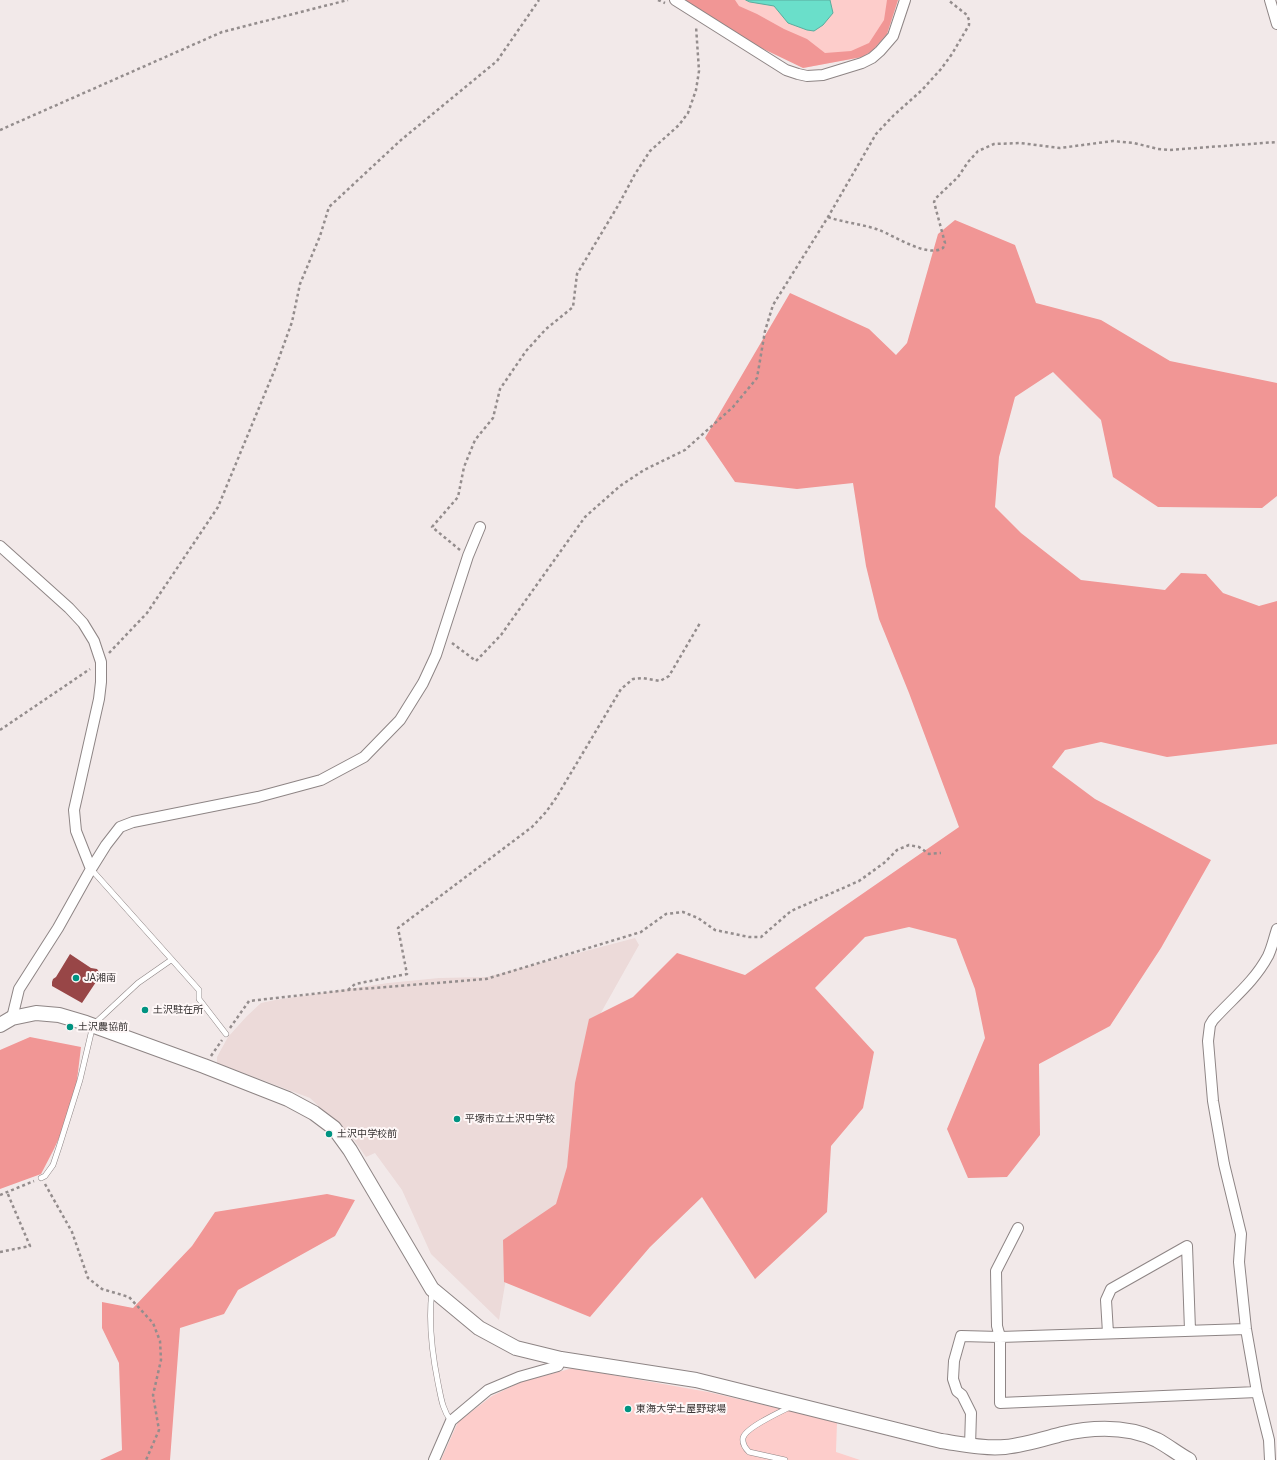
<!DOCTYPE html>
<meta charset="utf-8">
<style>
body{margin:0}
canvas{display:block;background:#f2e9e9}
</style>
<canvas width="1277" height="1460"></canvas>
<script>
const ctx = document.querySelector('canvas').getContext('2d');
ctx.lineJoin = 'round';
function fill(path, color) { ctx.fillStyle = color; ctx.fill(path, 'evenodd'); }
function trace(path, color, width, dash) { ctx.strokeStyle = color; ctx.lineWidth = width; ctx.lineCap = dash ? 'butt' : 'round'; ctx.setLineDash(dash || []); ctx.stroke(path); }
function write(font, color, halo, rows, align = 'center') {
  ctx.font = font + ' Roboto,"Noto Sans JP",sans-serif'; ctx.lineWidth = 4; ctx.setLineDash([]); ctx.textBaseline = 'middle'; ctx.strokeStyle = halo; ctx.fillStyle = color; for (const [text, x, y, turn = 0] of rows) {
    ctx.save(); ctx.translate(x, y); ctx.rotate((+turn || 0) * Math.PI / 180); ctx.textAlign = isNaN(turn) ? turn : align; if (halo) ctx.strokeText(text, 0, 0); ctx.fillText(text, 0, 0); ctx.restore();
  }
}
fill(new Path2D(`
 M635 938 639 945 589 1034 576 1198 512 1243 499 1320 431 1254 402 1190 375 1153 366 1157 354 1140 310 1098 217 1063V1057L228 1037 247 1016 261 1003 275 1000 388 983 439 978 487 977Z`), '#ecdad9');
fill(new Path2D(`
 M680 0H898L887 34 872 51 862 57 803 68Z
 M573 1368 708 1392 837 1422 836 1452 860 1460H441L458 1422 492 1396 521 1382Z`), '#fdcdcb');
fill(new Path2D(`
 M680 0H735L739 6 757 14 784 29 807 39 825 53 851 51 869 43 884 20 887 0H898L887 34 872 51 862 57 803 68 753 44Z
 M955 220 1015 245 1036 303 1101 320 1170 361 1277 383V496L1262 508 1158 507 1113 477 1101 420 1053 372 1015 397 999 457 995 507 1021 533 1081 580 1165 590 1181 573 1206 574 1223 593 1259 606 1277 601V744L1167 757 1101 742 1065 750 1052 767 1095 799 1211 860 1161 948 1110 1026 1039 1064 1040 1135 1007 1177 968 1178 947 1129 985 1038 975 989 956 939 909 927 865 937 815 988 874 1052 863 1108 831 1146 827 1212 755 1279 702 1197 650 1247 590 1317 504 1282 503 1240 556 1204 567 1167 575 1083 589 1019 633 997 677 953 745 975 959 827 909 693 879 619 866 566 853 483 797 489 735 482 705 438 790 293 869 329 896 355 907 343 938 234Z
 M30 1037 81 1047 74 1105 54 1149 41 1174 0 1189V1050Z
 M327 1194 355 1200 335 1236 238 1290 224 1314 180 1328 170 1460H100L122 1450 119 1363 102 1328V1302L133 1308 192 1246 215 1212Z`), '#f19695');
const water = new Path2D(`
 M746 0H830L833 13 823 25 814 31 807 30 788 23 774 6 750 2Z`);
fill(water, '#6adfca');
trace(water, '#5bac9d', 1);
fill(new Path2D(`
 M70 954 91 968 97 969 99 972 98 979 82 1003 52 986V982L53 979 56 977Z`), '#984647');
const lane = new Path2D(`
 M91 869 199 990V999L226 1034
 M41 1178 45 1176 53 1165 59 1147 80 1080 93 1025 138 983 171 960
 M432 1291C428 1322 432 1353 438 1383 441 1397 442 1409 451 1421
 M785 1460 749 1452C745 1448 742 1444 743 1438 745 1428 780 1412 790 1407`);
const street = new Path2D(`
 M675 0 786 70 798 74 807 76 823 75 862 63 872 58 880 51 893 36 905 0
 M1270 0 1277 24
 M0 546 69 608 83 623 94 641 101 662V682L99 699 74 810 76 831 91 869
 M12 1018 19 989 58 928 91 869 106 845 120 827 133 822 258 797 321 780 364 757 400 720 423 683 436 655 468 556 480 527
 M1018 1228 996 1271 997 1326 1000 1337V1403L1257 1392
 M1108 1333 1106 1300 1111 1289 1187 1246 1190 1330
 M970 1446 971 1413 962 1395 957 1391 953 1379 954 1361 961 1336 1000 1337 1246 1329
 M434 1460 451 1421 488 1390 519 1377 558 1366 561 1359
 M1270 1460 1269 1440 1257 1392 1246 1329 1239 1262 1241 1234 1224 1164 1213 1101 1208 1041 1210 1025 1213 1020C1233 998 1254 982 1268 956 1272 948 1274 938 1277 929`);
const secondary = new Path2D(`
 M0 1025 12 1018 36 1013 59 1015 86 1023 204 1066 288 1099 314 1113 334 1128 350 1150 432 1289 479 1328 516 1348 561 1359 696 1380 941 1441C962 1444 984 1449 1005 1447 1025 1445 1043 1439 1062 1434 1093 1427 1128 1426 1157 1440 1168 1446 1178 1454 1189 1460`);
trace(lane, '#8e8585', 6);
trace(street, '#8e8585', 12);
trace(secondary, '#8e8585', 16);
trace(new Path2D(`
 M658 0 665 3
 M0 130 222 32 348 0
 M828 217C845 223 863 224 879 230 895 236 927 258 943 248L945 243 934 202 936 198 958 177 968 162 978 151 994 144 1020 143 1060 148 1113 141 1134 143 1158 149 1169 150 1277 142
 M460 550 432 527 458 497 464 467 475 440 493 418 500 389 526 351 546 329 573 307 577 274 619 204 635 174 650 151 679 125 688 113 696 90 699 71 696 26
 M452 643 476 661 501 635 585 517 620 486 644 470 685 450 733 407 757 378 765 331 773 305 828 217 876 134 894 115 922 90 941 69 952 54 969 25V20L967 15 948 0
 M109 653 147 613 218 507 275 369 292 322 300 284 320 236 329 207 401 140 497 61 539 0
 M0 730 90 669
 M348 990 355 984 407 974 398 928 532 827 546 812 556 798 621 689 633 679 643 678 660 681 669 676 700 623
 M230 1028 249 1001 348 990 486 979 641 932 666 914 683 912 698 918 715 930 749 937H761L791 911 859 881 884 863 897 850 909 845 919 847 929 854 941 853
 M211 1056 222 1040
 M45 1184 72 1232 88 1278 102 1289 129 1297 153 1323 160 1341 161 1360 153 1395 159 1430 146 1460
 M0 1195 34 1181
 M0 1252 30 1246 7 1192`), '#948d8d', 2.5, [3, 3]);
trace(lane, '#fff', 5);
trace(street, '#fff', 10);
trace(secondary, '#fff', 14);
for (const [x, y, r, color] of [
 [76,978,4,"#009381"],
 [145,1010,4,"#009381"],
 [70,1027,4,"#009381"],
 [457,1119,4,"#009381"],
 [329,1134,4,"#009381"],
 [628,1409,4,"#009381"]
]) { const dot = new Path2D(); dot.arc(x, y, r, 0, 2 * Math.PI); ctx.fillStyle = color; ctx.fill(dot); trace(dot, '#fef7f7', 1.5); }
write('10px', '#383434', '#fef7f7', [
 ["JA湘南",84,978],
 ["土沢駐在所",153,1010],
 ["土沢農協前",78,1027],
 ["平塚市立土沢中学校",465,1119],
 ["土沢中学校前",337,1134],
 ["東海大学土屋野球場",636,1409]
], 'left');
</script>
